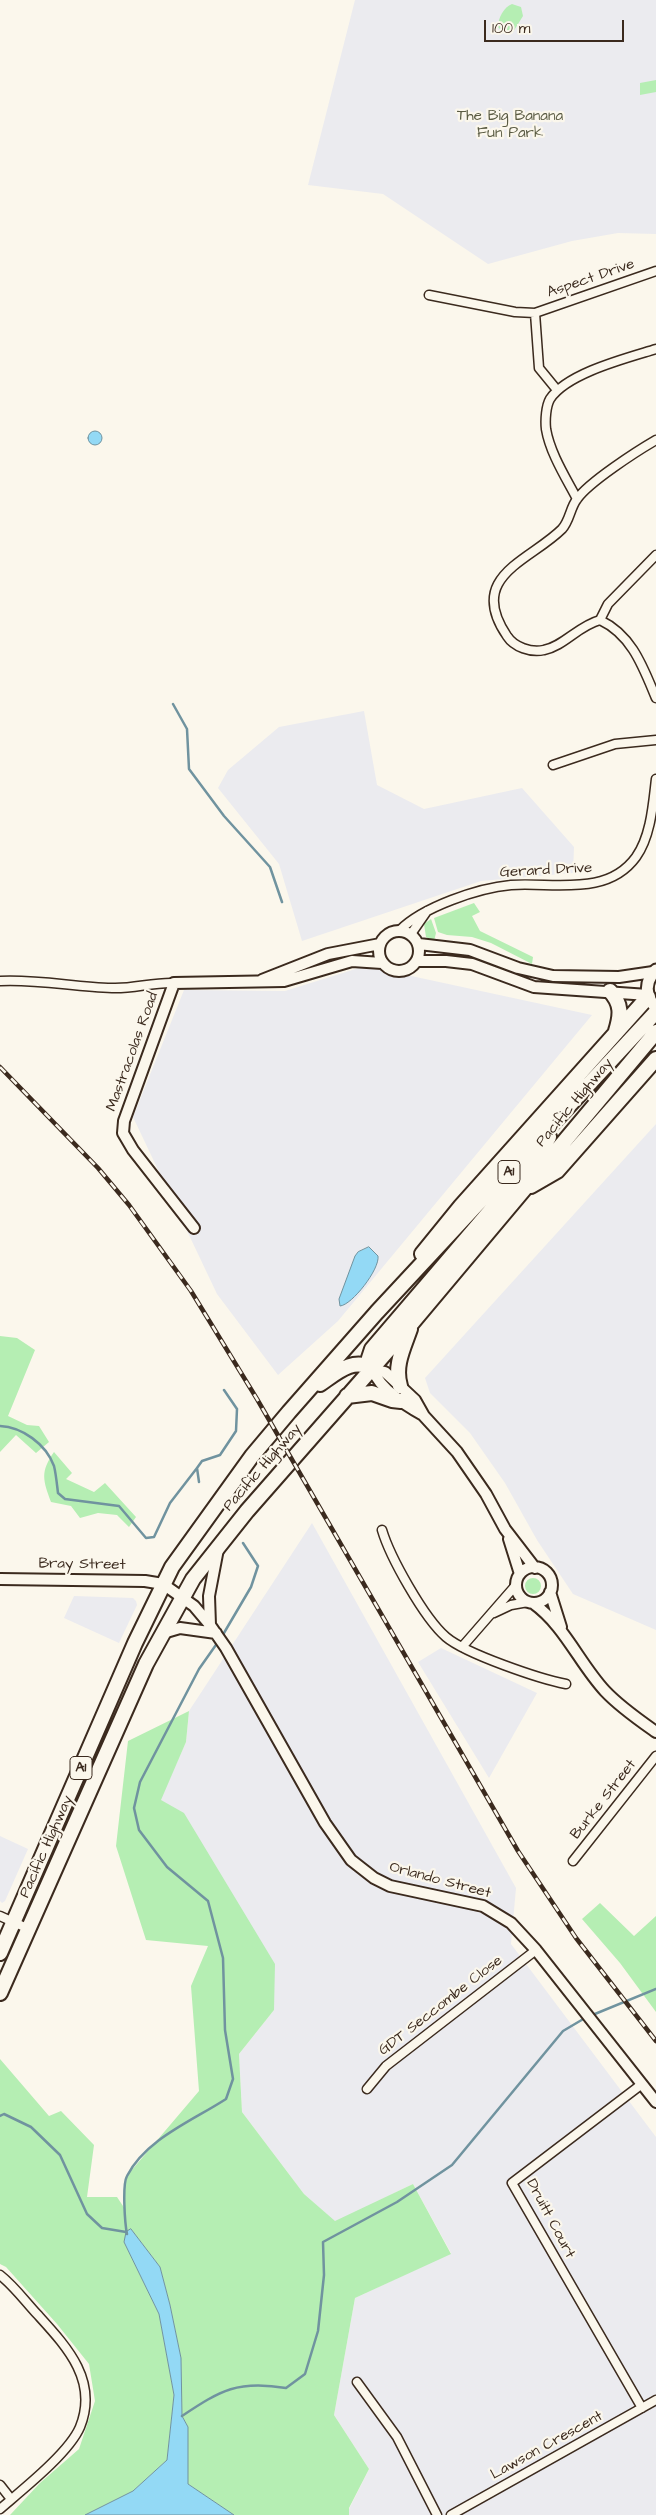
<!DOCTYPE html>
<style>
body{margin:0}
#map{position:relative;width:656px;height:2515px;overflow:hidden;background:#fbf7ec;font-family:"Architects Daughter",sans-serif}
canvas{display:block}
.scale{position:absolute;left:484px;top:20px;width:140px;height:22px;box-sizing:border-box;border:2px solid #3b2a1e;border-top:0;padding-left:6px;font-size:15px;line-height:18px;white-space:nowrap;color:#3b2a1e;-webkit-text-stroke:4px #fbf7ec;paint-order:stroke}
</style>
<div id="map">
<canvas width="656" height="2515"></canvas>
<div class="scale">100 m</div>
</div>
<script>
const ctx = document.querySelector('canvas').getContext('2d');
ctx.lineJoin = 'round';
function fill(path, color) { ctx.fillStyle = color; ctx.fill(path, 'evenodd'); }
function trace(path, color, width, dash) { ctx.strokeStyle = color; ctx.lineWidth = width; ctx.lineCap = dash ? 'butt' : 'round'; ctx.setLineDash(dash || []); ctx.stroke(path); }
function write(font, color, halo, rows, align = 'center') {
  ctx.font = font + ' "Architects Daughter",sans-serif'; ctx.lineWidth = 4.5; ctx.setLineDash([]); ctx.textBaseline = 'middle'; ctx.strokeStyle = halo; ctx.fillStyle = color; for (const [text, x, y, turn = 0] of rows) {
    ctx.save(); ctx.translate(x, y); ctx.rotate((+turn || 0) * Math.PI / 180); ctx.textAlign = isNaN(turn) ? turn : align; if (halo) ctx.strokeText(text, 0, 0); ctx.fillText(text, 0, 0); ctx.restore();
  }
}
fill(new Path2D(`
 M355 0H656V234L618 233 572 241 488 264 383 194 308 185Z
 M364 711 377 785 424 809 522 788 574 847 573 873 481 881 302 941 279 864 218 788 228 770 279 727Z
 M365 966 592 1015 338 1321 278 1375 217 1294 133 1117 184 990 285 991Z
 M656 1124V1630L573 1594 537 1540 505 1483 470 1433 430 1393 425 1378Z
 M312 1523 516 1888 511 1944 656 2137V2515H349V2509L369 2469 334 2415 355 2298 451 2253 413 2184 335 2222 304 2194 242 2112 239 2054 274 2010 160 1800 186 1742 189 1711Z
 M74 1596 133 1598 136 1601 137 1605 119 1643 64 1618Z
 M441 1648 537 1693 489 1778 418 1662Z
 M0 1836 28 1849 5 1901 2 1903 0 1901Z`), '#ebebef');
fill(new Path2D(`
 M512 4 521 7 523 16 513 32 504 33 498 27C498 18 504 7 512 4Z
 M656 80V92L640 95V83Z
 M474 903 480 912 472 916 480 931 533 957 532 964 491 943 472 937 447 935 438 932 434 918Z
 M431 919 436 933 434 941 426 937 424 924Z
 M0 1336 17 1338 35 1350 8 1416 27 1425 39 1426 49 1442 36 1453 16 1435 0 1452Z
 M54 1452 72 1473 66 1479 94 1492 105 1483 136 1517 129 1527 117 1515 98 1513 80 1518 71 1506 51 1502C43 1480 40 1472 54 1452Z
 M525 1586a8 8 0 1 1 16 0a8 8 0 1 1-16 0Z
 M189 1711 186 1742 161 1800 184 1813 275 1964 274 2010 239 2054 242 2112 304 2194 335 2221 413 2184 451 2254 355 2298 334 2415 369 2469 349 2508V2515H234L188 2484V2427L182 2416 181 2358 170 2305 160 2267 131 2229 124 2242 159 2314 174 2395 167 2460 133 2491 85 2515H10L40 2483 79 2449 95 2401 89 2364 57 2324 6 2267 0 2264V2059L49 2116 61 2111 94 2145 87 2197H117L125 2209V2178L199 2091 191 1986 208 1946 146 1940 116 1846 128 1741Z
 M600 1903 634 1936 656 1916V2012L620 1963 582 1919Z`), '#b5eeb3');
const water = new Path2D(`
 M88 438a7 7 0 1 1 14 0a7 7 0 1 1-14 0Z
 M369 1247 378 1256C380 1269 352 1305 340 1306L339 1299 355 1256 358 1252Z
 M131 2229 160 2267 170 2305 181 2358 182 2416 188 2427V2484L234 2515H85L133 2491 167 2460 174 2395 159 2314 124 2242 126 2232Z`);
fill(water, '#93d9f5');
trace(water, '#70939f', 1);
trace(new Path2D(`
 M173 704 187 729 189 769 224 816 270 867 282 902
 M0 1426C22 1427 46 1444 54 1466 56 1474 57 1485 58 1493L65 1499 119 1506 146 1538 154 1537 170 1503 197 1468
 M199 1482 197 1468 202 1461 220 1455 236 1431 237 1409 224 1390
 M221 1638 251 1587 258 1566 243 1543
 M590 2016 656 1989
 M0 2116 4 2114 31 2127 60 2155 87 2214 102 2228 126 2232
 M127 2234C125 2224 122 2185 127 2176 146 2139 192 2121 226 2099L233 2079 225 2030 223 1958 208 1901 167 1867 139 1830 134 1808 140 1782 199 1669 218 1642
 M182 2416C221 2390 238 2380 286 2388L305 2374 318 2331 324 2275 323 2242 397 2202 452 2165 563 2031 585 2018`), '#70939f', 2.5);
const minor = new Path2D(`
 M429 295 515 312 535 313 656 271
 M535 313 539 368 557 390
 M577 499C566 478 550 453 546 429 545 420 546 406 550 399 567 373 627 358 656 349
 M600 620C578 626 564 646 544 650 531 653 514 647 507 636 466 576 530 561 562 529 570 520 570 508 577 499 589 482 637 451 656 440
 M600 620C632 635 643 667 656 698
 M600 620 608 604 656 555
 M553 765 615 744 656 740
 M400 930C423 907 478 888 511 885 554 882 607 897 636 857 651 836 653 804 656 779
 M411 934 427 911
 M0 981C38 979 74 987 112 988 133 989 153 982 174 983
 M382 1530C390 1557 424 1618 446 1637 466 1654 540 1679 566 1684
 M494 1613 511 1605 528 1602
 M462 1647 516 1585
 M573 1861 656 1756
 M0 1916 29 1929
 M367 2089 386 2066 536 1950
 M0 2275C14 2286 25 2301 37 2314 66 2346 99 2380 80 2427 69 2453 22 2490 0 2509
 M357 2382 397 2437 437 2515
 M642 2408 512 2183 642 2084
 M0 2485 11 2499
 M451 2515 656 2400`);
const tertiary = new Path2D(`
 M379 951a20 20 0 1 1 40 0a20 20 0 1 1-40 0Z
 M419 944 470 950 518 968 553 976 619 977 653 972
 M417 961H446L472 964 534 987 648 995
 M262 980 328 954 380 944
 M194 1228 133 1150 123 1133 124 1121 174 983 284 981 352 961 382 963
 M372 1369 385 1372 415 1400 424 1416 457 1452 486 1494 505 1529 535 1568
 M372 1369C381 1390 404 1404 423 1415
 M509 1539 520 1574
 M516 1585a18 18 0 1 1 36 0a18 18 0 1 1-36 0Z
 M0 1579 145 1581 163 1584 194 1606 210 1625 226 1648 325 1823 351 1860 374 1878 390 1886 483 1906 511 1923 536 1950 656 2102
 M550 1592 561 1627
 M533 1603C565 1626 579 1663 605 1691 620 1707 639 1720 656 1732
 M210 1625 209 1596 218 1549
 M163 1633 180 1628 216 1633`);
const secondary = new Path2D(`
 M656 970C644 982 645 996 656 1008`);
const trunk = new Path2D(`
 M610 991C622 1004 621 1015 616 1031
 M531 1186 557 1171 656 1059
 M422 1254 461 1206 648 997
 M372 1369 369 1358 372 1349 538 1155 549 1137
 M320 1384C335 1374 354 1356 372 1369
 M400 1386C394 1366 403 1349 410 1329
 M347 1396 372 1393 392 1400 401 1401
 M0 1953 135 1643 172 1567 252 1456 289 1412 377 1312 656 1012
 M0 1993 146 1664 193 1579 247 1511 412 1323 656 1032`);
trace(minor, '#3b2a1e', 11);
trace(tertiary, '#3b2a1e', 14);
trace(secondary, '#3b2a1e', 15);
trace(trunk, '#3b2a1e', 18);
trace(minor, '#fbf7ec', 8);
trace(tertiary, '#fbf7ec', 10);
trace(secondary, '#fbf7ec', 11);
trace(trunk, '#fbf7ec', 14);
const rail = new Path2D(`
 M0 1067 98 1168 129 1205 191 1291 257 1399 518 1851 576 1938 656 2041`);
trace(rail, '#3b2a1e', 4.5);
trace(rail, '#fbf7ec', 2.5, [8]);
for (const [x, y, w] of [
 [509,1172,22],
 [81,1768,22]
]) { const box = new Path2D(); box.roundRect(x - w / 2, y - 11.5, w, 23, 4); ctx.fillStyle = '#fbf7ec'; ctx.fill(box); trace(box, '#3b2a1e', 1); }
write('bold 14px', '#3b2a1e', null, [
 ["A1",509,1172],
 ["A1",81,1768]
]);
write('15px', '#5a5b43', '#fbf7ec', [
 ["The Big Banana",510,117],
 ["Fun Park",510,134]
]);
write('15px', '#3b2a1e', '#fbf7ec', [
 ["Aspect Drive",591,279,-19],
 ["Gerard Drive",546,871,-3],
 ["Mastracolas Road",133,1052,-70],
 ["Pacific Highway",575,1103,-50],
 ["Pacific Highway",263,1468,-49],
 ["Bray Street",82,1565,1],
 ["Burke Street",604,1800,-52],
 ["Pacific Highway",47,1847,-66],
 ["Orlando Street",440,1881,15],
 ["GDT Seccombe Close",441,2006,-38],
 ["Druitt Court",550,2219,62],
 ["Lawson Crescent",547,2446,-29]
]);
</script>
